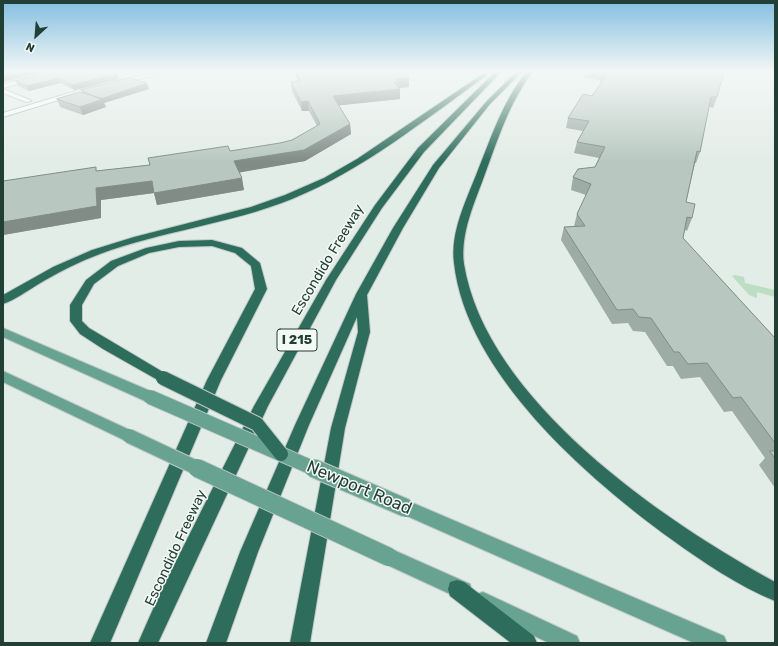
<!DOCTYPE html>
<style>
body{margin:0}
#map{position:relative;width:778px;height:646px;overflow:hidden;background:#e3ede8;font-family:Rubik,sans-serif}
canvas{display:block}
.frame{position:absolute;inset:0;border:4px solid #223f36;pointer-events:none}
.north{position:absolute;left:16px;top:16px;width:40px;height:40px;-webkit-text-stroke:3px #f4f9f6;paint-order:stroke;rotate:206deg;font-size:11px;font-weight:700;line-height:16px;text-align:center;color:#223f36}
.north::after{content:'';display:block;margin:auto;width:14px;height:18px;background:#223f36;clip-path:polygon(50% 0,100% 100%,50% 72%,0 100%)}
</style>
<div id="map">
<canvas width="778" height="646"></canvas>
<div class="frame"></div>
<div class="north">N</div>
</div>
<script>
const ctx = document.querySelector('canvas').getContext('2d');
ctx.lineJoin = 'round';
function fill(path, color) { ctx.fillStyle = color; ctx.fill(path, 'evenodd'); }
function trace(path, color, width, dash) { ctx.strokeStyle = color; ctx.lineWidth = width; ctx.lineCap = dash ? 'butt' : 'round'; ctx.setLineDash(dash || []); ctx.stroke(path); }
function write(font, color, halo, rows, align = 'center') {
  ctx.font = font + ' Rubik,sans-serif'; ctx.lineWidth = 3; ctx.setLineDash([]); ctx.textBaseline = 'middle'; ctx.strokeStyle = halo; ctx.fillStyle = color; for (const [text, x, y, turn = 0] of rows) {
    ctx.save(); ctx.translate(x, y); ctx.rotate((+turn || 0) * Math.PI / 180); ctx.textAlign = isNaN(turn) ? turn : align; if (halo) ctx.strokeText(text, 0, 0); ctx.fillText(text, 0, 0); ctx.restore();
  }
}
fill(new Path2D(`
 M735 275 744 277 745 283 775 290V297L757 292V298L749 295 732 276Z`), '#bcdec3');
const street = new Path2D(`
 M55 71H65L3 88V84Z
 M3 89 30 100 31 101 26 102 3 93Z`);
const secondary = new Path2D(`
 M162 71H174L116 84 113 82Z
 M96 85 98 86V88L3 117V113Z`);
const primary = new Path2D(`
 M3 328 155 393 157 397 155 401 150 402 145 401 3 337Z
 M3 371 134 432 136 436 134 440 129 442 124 440 3 382Z
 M406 500 724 636 727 643H694L400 513 398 508 400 503Z
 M389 548 470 584 472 591 470 598 463 600 383 563 380 557 383 551Z
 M483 592 577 636 580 643H549L476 608 474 601 476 594Z`);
const highway = new Path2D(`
 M496 71H502L424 152 382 208 336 280 268 406 158 643H138L161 591 254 406 326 280 375 205 418 148Z
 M517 71H523L490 104 439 168 403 228 367 295 370 332 345 428 310 643H290L331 428 358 332 357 317 309 425 258 552 226 643H206L240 552 295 425 356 294 393 228 433 165 486 102Z
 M527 71H533C509 104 499 136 485 174 475 202 460 233 464 264 486 400 662 520 775 582V601C738 586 703 562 671 539 587 478 466 373 454 263 450 231 467 199 478 170 492 135 503 101 527 71Z
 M484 73 487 75 486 76C424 120 363 170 292 199 230 224 162 231 100 254 78 262 57 273 37 285 27 291 15 300 3 304V295L53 267 92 250 134 237 251 207 285 195 324 178 357 159Z
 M212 240 242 248 260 263 267 289 221 380 110 643H90L207 380 255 289 251 266 235 253 212 246 179 247 149 253 118 266 94 284 82 305V321L89 328 168 375 170 378 168 381 163 383 103 349 80 334 70 321V305L86 280 111 261 146 248 179 241Z
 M457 580 464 582 534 636 537 643H511L450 596 448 589 450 582Z`);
trace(street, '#a5b5af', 2);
trace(secondary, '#a1b9af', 2);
trace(primary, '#c1c9c7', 2);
trace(highway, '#c1c9c7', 2);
fill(street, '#fff');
fill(secondary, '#fff');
fill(primary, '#67a390');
fill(highway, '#2e6c5b');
const primaryBridgeFar1 = new Path2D(`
 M150 397 315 469
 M129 436 199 469`);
const primaryBridge = new Path2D(`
 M197 468 389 557
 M313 468 406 508`);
const highwayBridge = new Path2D(`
 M163 378 257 424 281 454`);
trace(primaryBridgeFar1, '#c1c9c7', 16, []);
trace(primaryBridge, '#c1c9c7', 20, []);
trace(highwayBridge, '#c1c9c7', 16, []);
trace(primaryBridgeFar1, '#67a390', 14);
trace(primaryBridge, '#67a390', 18);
trace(highwayBridge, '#2e6c5b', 14);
fill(new Path2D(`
 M51 71H114L109 72 119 79 74 90 60 83 29 91 18 86 16 81Z
 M293 71H402L409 78V87L400 88V99L339 105 350 124 351 134 305 161 239 172 244 190 157 205 154 193 101 200V218L3 235V181L150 165 230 151 280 143 292 140 317 126 309 111H302L292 91 291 82 298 81Z
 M586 71H721L717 97 713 108 709 107 700 152 696 163H695L686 202 692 218 687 231 685 230 683 238 775 338V488L759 465 765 458 732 411 724 412 700 377 681 379 673 366H667L645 332 633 331 628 323 612 324 561 240 564 227 574 226 577 214 586 195 571 190 573 177 595 167 599 158 574 153 577 142 583 131 566 128 568 118 592 96 600 84V80L584 78Z
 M149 89 104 103 106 107 83 115 60 107 57 99 82 92 81 90Z`), '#9eaca6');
fill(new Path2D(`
 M26 71H48L3 82V76Z
 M117 74 119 79 74 90 72 85Z
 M59 78 60 83 29 91 27 86Z
 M409 78V87L398 88 400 89V99L334 106 333 96 394 82 396 79Z
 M147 83 149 89 104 103 106 107 83 115 80 107 99 99Z
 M308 101 309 111H302L301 102Z
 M350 124 351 134 305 161 237 173 234 161Z
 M242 178 244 190 157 205 154 193 101 200V218L3 235V222L96 188 152 181Z`), '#818c87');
const building = new Path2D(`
 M3 71H26L3 76Z
 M51 71H106L117 74 72 85 59 78 27 86 16 81Z
 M296 71H402L409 78 396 79 399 82H394L400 89 333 96 350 124 304 150 234 161 242 178 154 193 152 181 96 188 97 206 3 222V181L96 167V171L150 165 148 158 228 146 230 151 280 143 292 140 320 124 308 101 301 102 291 82 300 81Z
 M603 71H721V72H724L717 97H711L700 152 697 151 686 202 695 204 692 218 687 217 683 238 775 338V443L741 397 733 398 707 363 688 364 679 352H674L651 318 639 317 633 309 617 310 564 227 585 226 577 214 591 184 573 177 578 169 595 167 605 147 577 142 589 121 568 118 583 94 592 96 606 75 602 74Z
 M129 78 147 83 101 99 93 96 81 90Z
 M80 92 103 99 80 107 57 99Z
 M770 451H775V458Z`);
fill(building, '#b8c8c1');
trace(building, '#818c87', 1);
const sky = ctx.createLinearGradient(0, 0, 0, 162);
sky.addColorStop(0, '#83bee0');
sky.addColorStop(0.44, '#f2f7f5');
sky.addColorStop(1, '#f2f7f500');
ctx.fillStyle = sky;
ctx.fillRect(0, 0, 778, 162);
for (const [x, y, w] of [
 [297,340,40]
]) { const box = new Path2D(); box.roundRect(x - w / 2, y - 11, w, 22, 3); ctx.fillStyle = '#f4f9f6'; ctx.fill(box); trace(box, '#223f36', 1); }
write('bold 13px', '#223f36', null, [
 ["I 215",297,340]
]);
write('14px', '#223f36', '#f4f9f6', [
 ["Escondido Freeway",328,260,-59],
 ["Escondido Freeway",176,548,-65]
]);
write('17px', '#223f36', '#f4f9f6', [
 ["Newport Road",359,488,23]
]);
</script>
